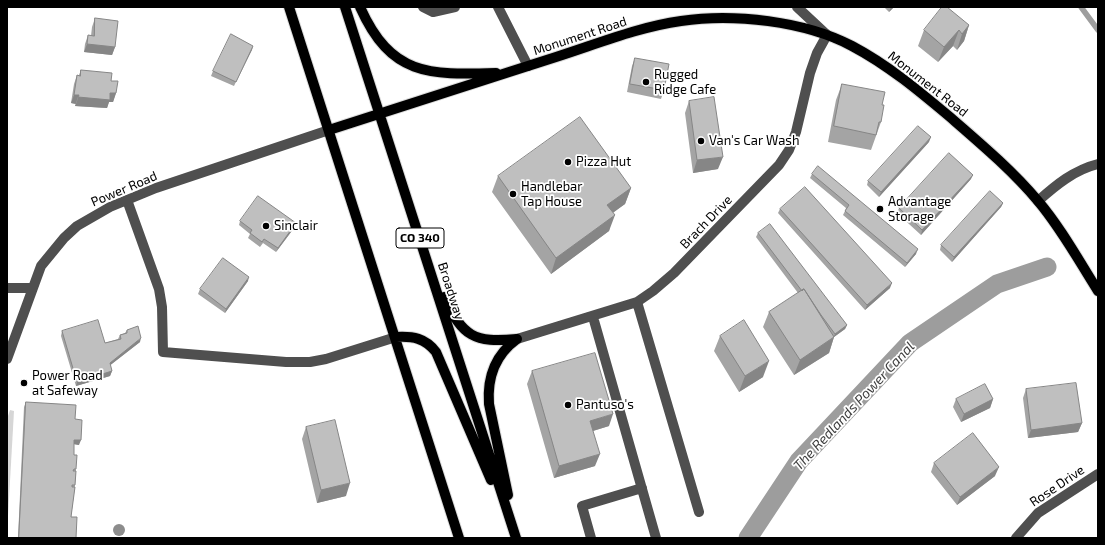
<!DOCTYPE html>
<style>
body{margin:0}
#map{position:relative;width:1105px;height:545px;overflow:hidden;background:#fff;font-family:"Exo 2",sans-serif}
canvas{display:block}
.frame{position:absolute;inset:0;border:8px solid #000;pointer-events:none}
</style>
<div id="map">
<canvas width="1105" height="545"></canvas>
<div class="frame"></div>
</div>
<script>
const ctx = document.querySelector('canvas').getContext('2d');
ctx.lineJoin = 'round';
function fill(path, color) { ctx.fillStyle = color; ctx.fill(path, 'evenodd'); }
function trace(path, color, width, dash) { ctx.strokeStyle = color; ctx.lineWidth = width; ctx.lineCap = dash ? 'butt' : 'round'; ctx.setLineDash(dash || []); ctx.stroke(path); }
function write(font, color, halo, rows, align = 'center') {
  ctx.font = font + ' "Exo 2",sans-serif'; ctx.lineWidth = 3.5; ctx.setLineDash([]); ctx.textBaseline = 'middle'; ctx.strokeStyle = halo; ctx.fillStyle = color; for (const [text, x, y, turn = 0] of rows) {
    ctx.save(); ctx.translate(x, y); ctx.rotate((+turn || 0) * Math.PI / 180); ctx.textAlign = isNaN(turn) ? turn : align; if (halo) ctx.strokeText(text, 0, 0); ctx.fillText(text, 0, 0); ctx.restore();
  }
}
fill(new Path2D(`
 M10 410 14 411 7 534V419Z`), '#d6d6d6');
trace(new Path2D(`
 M1081 7 1098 30`), '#9d9d9d', 5.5);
trace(new Path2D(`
 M748 538 799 461 910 343 997 284 1047 267`), '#9d9d9d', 19);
const major = new Path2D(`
 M289 7 459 538
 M345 7 516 538
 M360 7C391 76 428 75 496 73
 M329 130C404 106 480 81 556 57 597 44 638 27 681 21 733 13 805 21 852 46 888 65 919 91 950 117 980 143 1013 171 1038 201 1061 228 1079 261 1098 291
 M444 297C463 337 474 343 517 339
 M396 337C413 336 425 338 436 352L491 480
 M508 495 489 404C487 377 495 355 517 339`);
trace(major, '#dbdbdb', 12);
trace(new Path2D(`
 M423 7 433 12 455 7
 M498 7 528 66
 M127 200 159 289 162 307 163 352 286 362H310L326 359 396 337
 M1038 201C1056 185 1074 170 1098 164
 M7 288H31
 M637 302 699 512
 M593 317 656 538
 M517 339 637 302 653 291 674 273 779 165 789 150 796 132 810 73 817 53 827 35 797 7
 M7 359 41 266 64 238 77 226 110 207 156 188 329 130
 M591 538 582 506 642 488
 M1016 538 1038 513 1098 474`), '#4f4f4f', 10);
trace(major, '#000', 10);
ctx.fillStyle = '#8c8c8c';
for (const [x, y] of [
 [119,530]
]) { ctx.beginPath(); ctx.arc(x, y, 6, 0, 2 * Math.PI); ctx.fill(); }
fill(new Path2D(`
 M884 7H894L889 12Z
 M95 18 115 47 112 55 84 52 85 44 88 35 91 36 92 27Z
 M969 25 964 41 957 50 953 46 938 62 918 46 924 30Z
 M253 46 234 86 211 76 213 71Z
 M635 58 664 90 661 99 627 92 632 66Z
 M81 70 111 81 116 93 113 102H109L107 108 75 106 76 104 71 103 74 84 77 75H79Z
 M842 84 882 105 881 122 871 150 828 142 836 100Z
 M689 101 718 169 693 173 685 113Z
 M929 142 879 197 867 185 868 181Z
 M812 174 916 254 905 267 843 215 845 211 846 208 810 178Z
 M498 176 631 188 625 204 613 212 609 231 551 274 492 192Z
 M971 179 921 235 897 213 899 208Z
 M1003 203 1001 207 952 262 940 250 941 245Z
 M780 209 890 288 865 310 778 213Z
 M240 221 296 223 294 228 276 252 263 243 260 247 248 238 250 234 239 225Z
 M758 233 847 325 845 329 834 337 829 353 794 375 763 327 769 312 798 293 756 237Z
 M248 281 225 313 198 294 200 289Z
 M127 330 140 342 110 365 112 371 110 376 76 386 61 336 62 331 105 343 118 339 120 335 125 333Z
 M720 336 763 377 739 392 714 351Z
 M532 371 609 426 593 431 595 466 554 478 527 384Z
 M1026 389 1082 423 1078 432 1028 438 1023 398Z
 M956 399H993L990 408 961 422 953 407Z
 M26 402 75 419 79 445 74 444V455L76 471 75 485 71 517 76 538H18L24 407Z
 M306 427 346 496 317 503 302 439Z
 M934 463 995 476 957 505 931 472Z`), '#a4a4a4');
fill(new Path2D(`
 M891 7H894L889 12Z
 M969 25 964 41 957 50 962 34Z
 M959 30 953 46 938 62 944 47Z
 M87 44 115 47 112 55 84 52Z
 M253 46 252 50 234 86 236 82Z
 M110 93H116L113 102H109L107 108 75 106 78 97Z
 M74 95H79L76 104 71 103Z
 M931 137 929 142 879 197 881 192Z
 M723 157 718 169 693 173 697 160Z
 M973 175 971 179 921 235 922 230Z
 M631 188 625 204 602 221 607 205Z
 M1003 203 1001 207 952 262 954 257Z
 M615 215 609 231 551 274 556 258Z
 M296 223 294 228 276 252 278 248Z
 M918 249 916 254 905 267 907 263Z
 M249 277 248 281 225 313 226 309Z
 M892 283 890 288 865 310 867 305Z
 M847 325 845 329 834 337 829 353 794 375 800 360 833 338 835 334Z
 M141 338 140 342 108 367 110 363Z
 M769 361 763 377 739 392 745 376Z
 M112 371 110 376 76 386 77 382Z
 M993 399 990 408 961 422 964 414Z
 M613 414 609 426 586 433 590 421Z
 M1082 423 1078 432 1028 438 1031 430Z
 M74 440H81L79 445 73 444Z
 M600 454 595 466 554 478 559 466Z
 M999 467 995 476 957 505 960 497Z
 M350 483 346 496 317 503 321 490Z`), '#868686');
const building = new Path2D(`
 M942 7H947L969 25 962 34 959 30 944 47 924 30Z
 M95 18 118 21 115 47 87 44 88 35 94 36Z
 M231 34 253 46 236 82 213 71Z
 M635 58 669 64 664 90 630 84Z
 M81 70 112 73 111 81H118L116 93H110V100L78 97 79 95H74L77 75 80 76Z
 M842 84 885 92 882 105H884L881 122H879L876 135 834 126Z
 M714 97 723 157 697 160 689 101Z
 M580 117 631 188 607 205 615 215 556 258 498 176Z
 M918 126 931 137 881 192 868 181Z
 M949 153 973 175 922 230 899 208Z
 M818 166 918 249 907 263 845 211 849 205 812 174Z
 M805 187 892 283 867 305 780 209Z
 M990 191 1003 203 954 257 941 245Z
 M258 196 296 223 278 248 264 239 262 242 250 233 252 230 240 221Z
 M770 224 847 325 835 334 821 315 804 289 802 291 758 233Z
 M223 258 249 277 226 309 200 289Z
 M804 289 834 337 800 360 769 312Z
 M98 320 105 343 121 339 120 335 127 333V330L138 326 141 338 110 363 112 371 77 382 62 331Z
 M744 320 769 361 745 376 720 336Z
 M595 353 613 414 590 421 600 454 559 466 532 371Z
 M1076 383 1082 423 1031 430 1026 389Z
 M985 384 993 399 964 414 956 399Z
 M26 402 76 405 75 419 82 420 81 440H74V455H77L76 469H74L73 471H76L75 485H72V487H75L71 517H77L76 538H19Z
 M335 420 350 483 321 490 306 427Z
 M973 433 999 467 960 497 934 463Z`);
fill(building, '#bfbfbf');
trace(building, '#868686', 1);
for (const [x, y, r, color] of [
 [646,82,4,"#000"],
 [701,141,4,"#000"],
 [568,162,4,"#000"],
 [513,194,4,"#000"],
 [880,209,4,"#000"],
 [266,226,4,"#000"],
 [24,383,4,"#000"],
 [568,405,4,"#000"]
]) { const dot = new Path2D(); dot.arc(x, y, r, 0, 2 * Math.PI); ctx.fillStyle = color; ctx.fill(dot); trace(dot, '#fff', 1.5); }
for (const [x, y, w] of [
 [420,238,48]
]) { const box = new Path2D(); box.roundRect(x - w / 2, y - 10, w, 20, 3); ctx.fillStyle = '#fff'; ctx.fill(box); trace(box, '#000', 1); }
write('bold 12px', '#000', null, [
 ["CO 340",420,238]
]);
write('13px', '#000', '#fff', [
 ["Monument Road",580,36,-18],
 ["Monument Road",928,84,38],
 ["Power Road",124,189,-23],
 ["Brach Drive",706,222,-46],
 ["Broadway",451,291,72],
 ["Rose Drive",1057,486,-34]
]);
write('13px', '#000', '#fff', [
 ["Rugged",654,75],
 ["Ridge Cafe",654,90],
 ["Van's Car Wash",709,141],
 ["Pizza Hut",576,162],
 ["Handlebar",521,187],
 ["Tap House",521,202],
 ["Advantage",888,202],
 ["Storage",888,217],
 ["Sinclair",274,226],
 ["Power Road",32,376],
 ["at Safeway",32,391],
 ["Pantuso's",576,405]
], 'left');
write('italic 14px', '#3e3e3e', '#fff', [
 ["The Redlands Power Canal",854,406,-47]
]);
</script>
